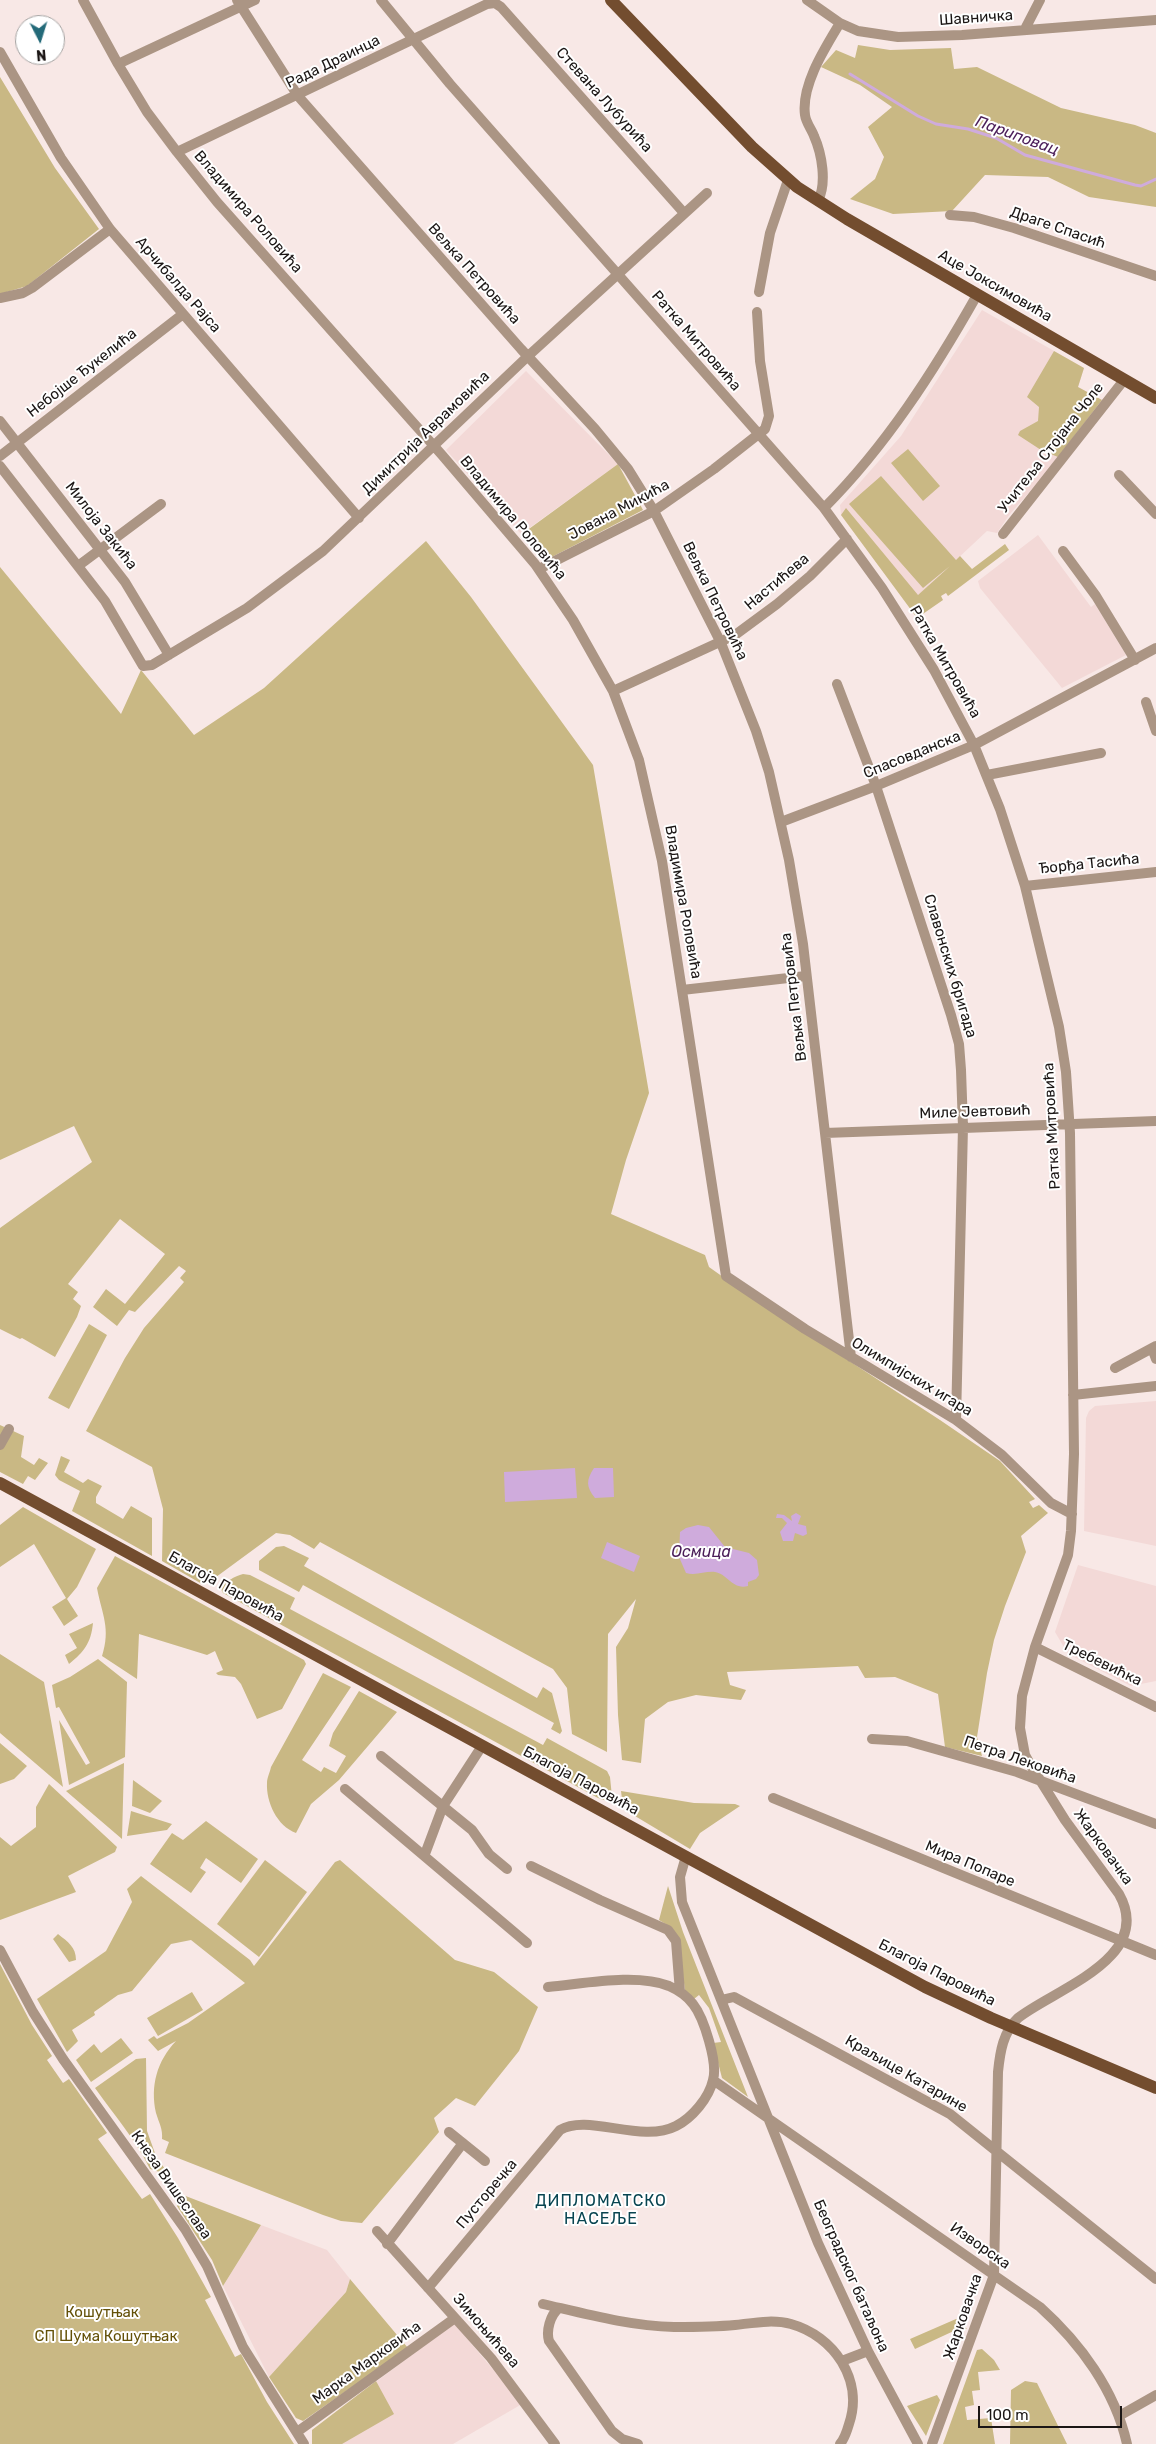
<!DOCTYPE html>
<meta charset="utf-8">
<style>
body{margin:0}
#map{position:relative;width:1156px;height:2444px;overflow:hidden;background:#f8e8e6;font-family:Rubik,sans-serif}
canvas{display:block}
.north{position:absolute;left:15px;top:15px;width:50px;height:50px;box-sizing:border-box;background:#fff;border:1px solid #a4a2a1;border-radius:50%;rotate:175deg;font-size:14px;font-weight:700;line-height:20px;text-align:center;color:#1b1615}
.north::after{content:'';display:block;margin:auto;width:18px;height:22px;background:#246a79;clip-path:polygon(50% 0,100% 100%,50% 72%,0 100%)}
.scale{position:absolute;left:978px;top:2406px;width:144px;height:22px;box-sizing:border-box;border:2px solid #1b1615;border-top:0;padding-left:6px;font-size:15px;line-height:18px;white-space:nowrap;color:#1b1615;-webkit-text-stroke:4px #fff;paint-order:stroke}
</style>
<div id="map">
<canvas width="1156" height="2444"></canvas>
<div class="north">N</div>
<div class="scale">100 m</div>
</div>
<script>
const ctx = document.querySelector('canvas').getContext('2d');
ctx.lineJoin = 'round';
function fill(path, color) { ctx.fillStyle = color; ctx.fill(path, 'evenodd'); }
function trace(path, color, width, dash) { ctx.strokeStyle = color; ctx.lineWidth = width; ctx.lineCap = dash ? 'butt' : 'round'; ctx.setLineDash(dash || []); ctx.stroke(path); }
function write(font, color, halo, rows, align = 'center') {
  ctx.font = font + ' Rubik,sans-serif'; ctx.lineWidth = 4; ctx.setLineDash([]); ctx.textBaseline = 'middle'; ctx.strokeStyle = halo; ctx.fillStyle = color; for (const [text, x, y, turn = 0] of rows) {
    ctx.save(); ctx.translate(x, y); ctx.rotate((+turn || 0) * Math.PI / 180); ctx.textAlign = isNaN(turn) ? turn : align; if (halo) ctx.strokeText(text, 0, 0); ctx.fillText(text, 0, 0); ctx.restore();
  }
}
fill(new Path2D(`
 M982 310 1084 368 1078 387 1102 400 1041 479 1010 514 997 533 987 531 908 605 841 515 840 505 901 436Z
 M526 371 618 464 521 534 446 450Z
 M1038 535 1091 607 1095 604 1126 655 1062 688 980 588 978 581Z
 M1156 1401V1546L1084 1531 1086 1418 1089 1411 1095 1406Z
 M1078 1565 1156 1586V1681L1131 1686 1068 1654 1055 1632Z
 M261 2225 327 2250 350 2279 346 2292 269 2377 223 2286Z
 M454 2323 522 2404 453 2444H312V2430Z`), '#f3d9d7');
fill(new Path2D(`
 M858 45 890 50 951 48 954 69 977 67 1061 108 1135 125 1156 133V207L1089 197 1048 177 985 175 952 211 893 214 850 199 875 179 884 157 868 127 892 107 860 85 821 67 836 50 855 58Z
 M0 77 55 168 99 229 27 286 0 294Z
 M1054 351 1084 368 1078 387 1102 400 1058 457 1041 450 1018 435 1020 431 1038 421 1039 407 1027 397Z
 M908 449 940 486 923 501 891 463Z
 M618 464 643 510 544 561 522 534Z
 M881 476 956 560 960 556 972 569 1005 544 1009 550 948 596 946 593 941 596 943 600 917 618 841 515 846 508 918 595 950 566 923 588 849 504Z
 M426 541 471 597 593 765 649 1093 626 1160 611 1214 705 1255 709 1267 754 1299 940 1420 1000 1461 1035 1499 1029 1502 1033 1508 1039 1505 1048 1513 1021 1536 1026 1552 1005 1606 994 1640 987 1673 977 1737 982 1756 945 1747 938 1694 895 1677 865 1678 858 1666 727 1672 730 1685 746 1690 741 1700 696 1695 668 1702 645 1719 641 1763 622 1760 618 1715 616 1647 628 1628 636 1599 608 1634 607 1752 572 1734 567 1688 553 1669 320 1542 314 1549 290 1535 276 1533 212 1580 202 1584 162 1561 163 1509 152 1467 86 1431 125 1358 144 1328 184 1282 180 1278 186 1271 179 1266 135 1312 129 1310 117 1326 93 1307 106 1289 125 1304 165 1254 120 1219 68 1284 78 1292 73 1299 81 1306 77 1317 55 1357 22 1338 20 1339 0 1329V1228L92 1162 74 1126 0 1160V567L121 714 141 670 194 735 264 688Z
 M89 1324 107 1335 69 1409 48 1398Z
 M0 1425 24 1436 21 1457 34 1465 39 1458 48 1463 35 1480 28 1476 23 1484 0 1472Z
 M61 1456 70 1460 64 1472 83 1483 88 1479 102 1486 96 1497V1503L123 1519 131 1506 152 1518V1556L72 1511 80 1491 59 1480 55 1475Z
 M23 1507 96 1549 77 1587 67 1599 78 1616 64 1626 52 1607 66 1598 34 1544 0 1567V1525Z
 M284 1546 309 1558 304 1566 537 1698 543 1687 552 1693 562 1731 560 1734 551 1729 554 1723 303 1585 299 1592 259 1570V1561L276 1547Z
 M115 1556 304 1660 306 1664 282 1709 257 1719 241 1684 235 1677 218 1675 216 1673 223 1670 215 1651 207 1655 139 1634 137 1679 102 1656C111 1628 102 1615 97 1588Z
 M243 1574 250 1575 295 1598 290 1609 543 1745 547 1738 607 1771 610 1777 612 1797 607 1801 598 1798 223 1593 221 1589C224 1582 235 1576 243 1574Z
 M93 1623C91 1643 84 1652 69 1664L65 1655 77 1648 69 1634Z
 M0 1654 44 1682 63 1787 0 1733Z
 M98 1659 127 1682 125 1757 69 1785 59 1720 86 1765 90 1763 59 1707 56 1708 52 1685 70 1677Z
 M323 1673 351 1687 302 1760 321 1772 324 1767 336 1773 346 1756 329 1746 333 1733 359 1691 397 1712 339 1780 311 1804 296 1833C277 1826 266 1802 267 1783 267 1778 270 1772 271 1767Z
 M0 1743 27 1766 14 1779 0 1784Z
 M124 1763 122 1839 66 1791Z
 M133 1780 162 1801 150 1813 132 1806Z
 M49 1784 117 1847 115 1852 68 1876 76 1892 0 1920V1837L11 1846 36 1827V1807Z
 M621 1791 694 1803 735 1804 740 1806 700 1833 690 1849 630 1813 622 1799Z
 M131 1811 172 1824 167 1830 127 1836Z
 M206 1821 258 1859 241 1883 206 1858 200 1868 206 1872 191 1893 150 1864 172 1833 183 1840Z
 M265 1860 307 1892 259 1957 217 1924Z
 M340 1860 455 1960 494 1972 538 2007 519 2051 475 2106 456 2098 434 2118 439 2132 362 2223 341 2221 323 2215 165 2153 169 2142 162 2139C163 2129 159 2123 156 2113 150 2086 157 2061 176 2041L158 2051 148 2040 154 2036 157 2039 188 2023 245 1983 191 1940 171 1944 132 1991 118 1995 94 2012 95 2015 72 2030 78 2041 67 2052 37 1999 106 1951 132 1902 127 1889 141 1876 250 1960 254 1966 335 1862Z
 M668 1886 683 1932 748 2097 722 2078 713 2043 721 2042 709 2008 699 1995 694 1999 685 1990 678 1940 669 1926 659 1920Z
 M58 1934C68 1942 76 1947 76 1960L69 1962 53 1939Z
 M0 1964 32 2025 52 2056 47 2060 63 2083 69 2079 107 2133 98 2139 142 2199 150 2194 178 2238 211 2297 205 2300 235 2357 241 2354 267 2402 294 2444H0Z
 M192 1992 203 2010 158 2036 147 2018Z
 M121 2038 133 2053 91 2082 76 2060 94 2044 101 2053Z
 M146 2058 147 2131 156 2156 169 2175 150 2169C136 2140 114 2115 95 2088L136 2059Z
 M183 2195 261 2225 223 2286 212 2260 177 2206Z
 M350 2279 408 2348 303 2421 296 2418 269 2377 346 2292Z
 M956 2319 967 2329H958L915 2349 910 2339Z
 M982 2349 994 2360 1000 2370 978 2372 980 2390 972 2391 974 2405 965 2407 967 2420 991 2418 995 2444H943L977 2350Z
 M376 2381 394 2414 342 2444H312V2430Z
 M1025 2381 1037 2383 1067 2444H1010L1011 2390Z
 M937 2395 940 2400 926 2436 907 2406Z`), '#c9b884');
fill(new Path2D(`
 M575 1468 577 1498 505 1502 504 1472Z
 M594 1468H613L614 1497 595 1498C586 1487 586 1480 594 1468Z
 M796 1513 801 1516 798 1524 806 1526 807 1534 803 1536 795 1533 793 1541H783L780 1532 787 1523 782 1518H776L777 1514 784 1515 792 1521 791 1516Z
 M698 1525 709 1527 725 1547 749 1553 757 1560 759 1575 756 1579 748 1582V1586C732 1590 728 1574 715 1572 705 1571 696 1576 686 1573L679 1557 680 1532 686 1528Z
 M607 1542 640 1556 634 1572 601 1558Z`), '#cfabdc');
trace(new Path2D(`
 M850 74 918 116 936 124 968 129 996 138 1025 155 1135 185 1141 186 1156 179`), '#cfabdc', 3);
trace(new Path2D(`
 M83 0 118 64 147 112 177 152 217 202 442 455 535 564 573 620 613 691 639 760 662 861 726 1276 805 1329 956 1420 1002 1455 1051 1503 1072 1514
 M237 0 298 96 521 349 595 429 628 469 654 511 721 643 756 731 769 772 789 860 803 944 851 1357
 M381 0 450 84 824 508 882 588 934 670 974 745 1000 809 1025 886 1059 1027 1066 1072 1070 1133 1074 1454 1071 1531 1068 1555 1035 1647 1022 1696 1020 1728 1025 1755 1030 1764 1065 1820 1119 1894C1155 1958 1055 1989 1018 2018 1003 2032 1000 2052 998 2072L994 2275 932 2444
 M807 0 840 23 858 31 898 37 962 35 1156 20
 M1025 29 1040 0
 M0 52 61 158 110 229 359 518
 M118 64 255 0
 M177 152 487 4 495 3 501 7 684 213
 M818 201C827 183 822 154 814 136 812 130 806 123 805 115 801 85 825 48 840 23
 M950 215 974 217 1014 228 1156 276
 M759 292 770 233 788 180
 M0 298 23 293 32 288 110 229
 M0 421 125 582 169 655
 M0 456 183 314
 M0 466 105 601 143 666 152 665 247 608 323 551 527 357 707 193
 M1119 475 1156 514
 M824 508C886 446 934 371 977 295
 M1003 534 1124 380
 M1063 551 1096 596 1135 660
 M78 566 161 504
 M539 569 654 511 714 469 765 429 769 416 760 361 757 312
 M837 684 876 786 951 1015 959 1044 961 1070 963 1127 956 1420
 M613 691 735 635 777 604 810 576 847 539
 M1146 702 1156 731
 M987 775 1101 753
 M781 822 876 786 974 745 1156 648
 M1025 886 1156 872
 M682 990 806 976
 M825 1133 1156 1121
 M1152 1348 1156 1359
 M1115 1368 1156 1346
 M1073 1395 1156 1386
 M0 1445 9 1429
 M1035 1647 1156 1707
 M872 1739 907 1741 1017 1772 1156 1824
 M381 1756 472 1830 489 1854 507 1869
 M345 1789 527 1943
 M773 1798 1156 1955
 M425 1854 443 1806 482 1746
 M686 1856 680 1877 682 1902 818 2243 868 2351 918 2444
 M531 1866 600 1900 668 1930 676 1941 680 1992
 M0 1950 33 2012 63 2059 185 2229 207 2266 243 2347 304 2444
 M721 2000 734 1997 950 2114 1156 2279
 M713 2080 1040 2307C1080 2343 1115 2390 1127 2444
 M449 2132 485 2161
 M377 2231 491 2358 555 2444
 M387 2244 463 2143
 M428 2288 560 2130C588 2113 641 2144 676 2126 692 2118 709 2098 713 2080 718 2063 704 2018 693 2004 687 1996 678 1990 669 1986 636 1973 583 1984 548 1987
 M543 2304C586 2314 630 2326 674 2327 694 2327 714 2327 735 2325 753 2323 773 2319 791 2324 834 2336 864 2380 849 2424 847 2431 845 2438 840 2444
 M559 2308C550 2315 546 2331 549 2341L612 2431 622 2439 638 2444
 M842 2361 868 2351
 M1119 2416 1156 2395
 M297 2432 455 2318`), '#ab9584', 10);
trace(new Path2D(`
 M611 0 752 147 797 187 847 219 1156 398
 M0 1483 925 1987 991 2018 1156 2088`), '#734d2f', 12);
write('15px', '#1b1615', '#fff', [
 ["Шавничка",976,18,-4],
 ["Рада Драинца",333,62,-26],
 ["Стевана Лубурића",604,100,48],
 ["Владимира Роловића",248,212,49],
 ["Драге Спасић",1058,228,19],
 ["Вељка Петровића",474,274,48],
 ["Арчибалда Рајса",178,285,49],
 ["Аце Јоксимовића",995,286,30],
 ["Ратка Митровића",696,341,49],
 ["Небојше Ђукелића",82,373,-38],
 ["Димитрија Аврамовића",426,433,-44],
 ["Учитеља Стојана Чоле",1051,448,-52],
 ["Јована Микића",619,510,-28],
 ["Владимира Роловића",513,518,50],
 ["Милоја Закића",101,526,52],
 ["Настићева",777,582,-40],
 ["Вељка Петровића",715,601,64],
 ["Ратка Митровића",945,662,60],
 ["Спасовданска",912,755,-22],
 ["Ђорђа Тасића",1089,864,-6],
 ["Владимира Роловића",683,902,80],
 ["Славонских бригада",950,966,73],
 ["Вељка Петровића",794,997,-97],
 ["Миле Јевтовић",975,1112,-2],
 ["Ратка Митровића",1052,1126,-93],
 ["Олимпијских игара",912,1377,31],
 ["Благоја Паровића",226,1587,29],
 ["Требевићка",1102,1663,26],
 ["Петра Лековића",1020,1760,19],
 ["Благоја Паровића",581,1781,28],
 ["Жарковачка",1103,1847,54],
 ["Мира Попаре",970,1864,23],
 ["Благоја Паровића",937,1973,27],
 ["Краљице Катарине",906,2074,30],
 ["Кнеза Вишеслава",171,2185,55],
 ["Пусторечка",487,2194,-50],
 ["Изворска",980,2246,35],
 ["Београдског батаљона",851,2276,66],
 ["Жарковачка",963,2317,-71],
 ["Зимоњићева",486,2331,49],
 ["Марка Марковића",367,2363,-36]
]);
write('15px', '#645108', '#fff', [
 ["Кошутњак",102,2313],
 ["СП Шума Кошутњак",106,2337]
]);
write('italic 16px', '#4b1e59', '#fff', [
 ["Париповац",1017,136,20],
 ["Осмица",701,1552]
]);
ctx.letterSpacing = '1px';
write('16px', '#094551', '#fff', [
 ["ДИПЛОМАТСКО",601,2201],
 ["НАСЕЉЕ",601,2219]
]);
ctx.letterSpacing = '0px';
</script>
